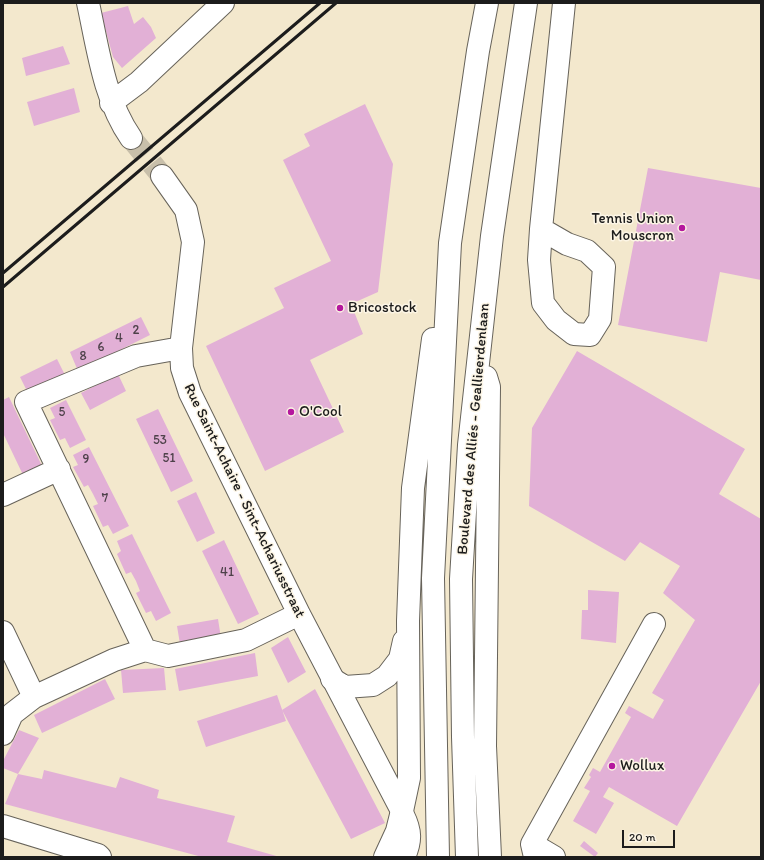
<!DOCTYPE html>
<meta charset="utf-8">
<style>
body{margin:0}
#map{position:relative;width:764px;height:860px;overflow:hidden;background:#f3e8cd;font-family:Itim,sans-serif}
canvas{display:block}
.frame{position:absolute;inset:0;border:4px solid #1c1c1c;pointer-events:none}
.scale{position:absolute;left:622px;top:830px;width:53px;height:18px;box-sizing:border-box;border:2px solid #1c1c1c;border-top:0;padding-left:5px;font-size:12px;line-height:14px;white-space:nowrap;color:#1c1c1c;-webkit-text-stroke:3px #fcf5e5;paint-order:stroke}
</style>
<div id="map">
<canvas width="764" height="860"></canvas>
<div class="frame"></div>
<div class="scale">20 m</div>
</div>
<script>
const ctx = document.querySelector('canvas').getContext('2d');
ctx.lineJoin = 'round';
function fill(path, color) { ctx.fillStyle = color; ctx.fill(path, 'evenodd'); }
function trace(path, color, width, dash) { ctx.strokeStyle = color; ctx.lineWidth = width; ctx.lineCap = dash ? 'butt' : 'round'; ctx.setLineDash(dash || []); ctx.stroke(path); }
function write(font, color, halo, rows, align = 'center') {
  ctx.font = font + ' Itim,sans-serif'; ctx.lineWidth = 3; ctx.setLineDash([]); ctx.textBaseline = 'middle'; ctx.strokeStyle = halo; ctx.fillStyle = color; for (const [text, x, y, turn = 0] of rows) {
    ctx.save(); ctx.translate(x, y); ctx.rotate((+turn || 0) * Math.PI / 180); ctx.textAlign = isNaN(turn) ? turn : align; if (halo) ctx.strokeText(text, 0, 0); ctx.fillText(text, 0, 0); ctx.restore();
  }
}
fill(new Path2D(`
 M128 6 134 24 143 17 151 27 156 38 122 68 113 57 101 13Z
 M63 46 70 64 26 76 22 58Z
 M74 88 80 112 34 126 27 102Z
 M365 104 393 164 378 292 351 304 363 334 310 360 344 432 265 471 206 346 284 308 274 288 331 261 283 160 310 146 304 134Z
 M648 168 761 188V280L720 272 707 342 618 325Z
 M141 317 150 335 78 371 70 352Z
 M577 351 745 449 719 494 761 519V681L677 826 609 787 603 797 614 803 596 834 573 821 590 791 584 788 591 777 589 775 593 768 600 772 631 717 625 713 629 706 653 719 664 700 652 693 695 620 663 593 680 566 640 542 625 561 529 506 532 428Z
 M57 359 66 377 29 395 20 377Z
 M118 374 126 391 90 410 81 393Z
 M9 397 43 468 24 477 3 433V400Z
 M66 400 86 440 70 448 65 438 60 440 50 420 55 418 50 408Z
 M158 409 193 481 171 492 136 419Z
 M89 447 129 526 113 534 108 525 103 527 93 506 98 504 93 494 88 485 84 487 73 467 78 465 73 455Z
 M196 492 215 533 197 542 177 501Z
 M132 534 171 613 156 621 151 611 146 613 136 593 140 591 136 581 131 572 126 574 117 554 121 551 117 541Z
 M224 540 259 614 238 624 202 551Z
 M588 590 619 592 616 643 581 639 582 610H588Z
 M218 619 221 638 180 644 177 626Z
 M288 637 306 672 288 683 271 648Z
 M255 653 258 676 179 691 175 669Z
 M164 668 166 690 123 693 121 670Z
 M105 679 115 699 42 733 34 715Z
 M315 689 385 823 351 839 282 710Z
 M277 695 286 721 206 747 197 721Z
 M19 730 39 738 18 774 3 768V761Z
 M44 770 116 788 120 777 159 790 157 798 235 816 227 842 280 857H202L5 804 18 774 42 779Z
 M584 841 598 853 595 857 580 846Z`), '#e2b0d6');
trace(new Path2D(`
 M131 138 162 176`), '#c8bfaa', 22, [22, 11]);
const minor = new Path2D(`
 M88 3C98 49 104 99 131 138
 M111 103 139 82 223 3
 M162 176 186 210 193 242 181 348 182 368 190 393 299 614 402 811
 M541 229 567 244 587 251 604 267 600 319 590 335 574 334 556 320 543 303 539 260 541 229 564 3
 M3 495 59 469
 M3 632 34 697
 M145 650 26 402 136 356 181 348
 M3 734 12 714 34 697 114 660 145 650 168 656 246 640 299 614
 M3 826 98 855 100 857
 M532 844 554 857
 M535 857 532 844 654 624`);
const major = new Path2D(`
 M403 815C411 831 411 841 404 857
 M385 857 397 831 402 811`);
const highway = new Path2D(`
 M486 377 489 387 485 746 490 857
 M332 679 345 687 373 685 387 676 400 659 404 641
 M402 811 409 778 408 621 413 488 433 339
 M438 857 433 578 450 243 478 51 487 3
 M467 857 463 737 461 579 469 445 492 236 526 3`);
trace(minor, '#67635a', 24);
trace(major, '#67635a', 24);
trace(highway, '#67635a', 24);
trace(minor, '#fff', 22);
trace(major, '#fff', 22);
trace(highway, '#fff', 22);
trace(new Path2D(`
 M3 273 320 3
 M3 287 336 3`), '#1c1c1c', 3);
for (const [x, y, r, color] of [
 [682,228,4,"#b5179e"],
 [340,308,4,"#b5179e"],
 [291,412,4,"#b5179e"],
 [612,766,4,"#b5179e"]
]) { const dot = new Path2D(); dot.arc(x, y, r, 0, 2 * Math.PI); ctx.fillStyle = color; ctx.fill(dot); trace(dot, '#fcf5e5', 1.5); }
write('13px', '#4e414a', null, [
 ["2",136,331],
 ["4",119,339],
 ["6",101,348],
 ["8",83,357],
 ["5",62,413],
 ["53",160,441],
 ["51",169,459],
 ["9",86,460],
 ["7",105,499],
 ["41",227,573]
]);
write('15px', '#1c1c1c', '#fcf5e5', [
 ["Tennis Union",674,219,"right"],
 ["Mouscron",674,236,"right"],
 ["Bricostock",348,308],
 ["O'Cool",299,412],
 ["Wollux",620,766]
], 'left');
write('15px', '#1c1c1c', '#fcf5e5', [
 ["Boulevard des Alliés - Geallieerdenlaan",474,429,-85],
 ["Rue Saint-Achaire - Sint-Achariusstraat",244,501,64]
]);
</script>
